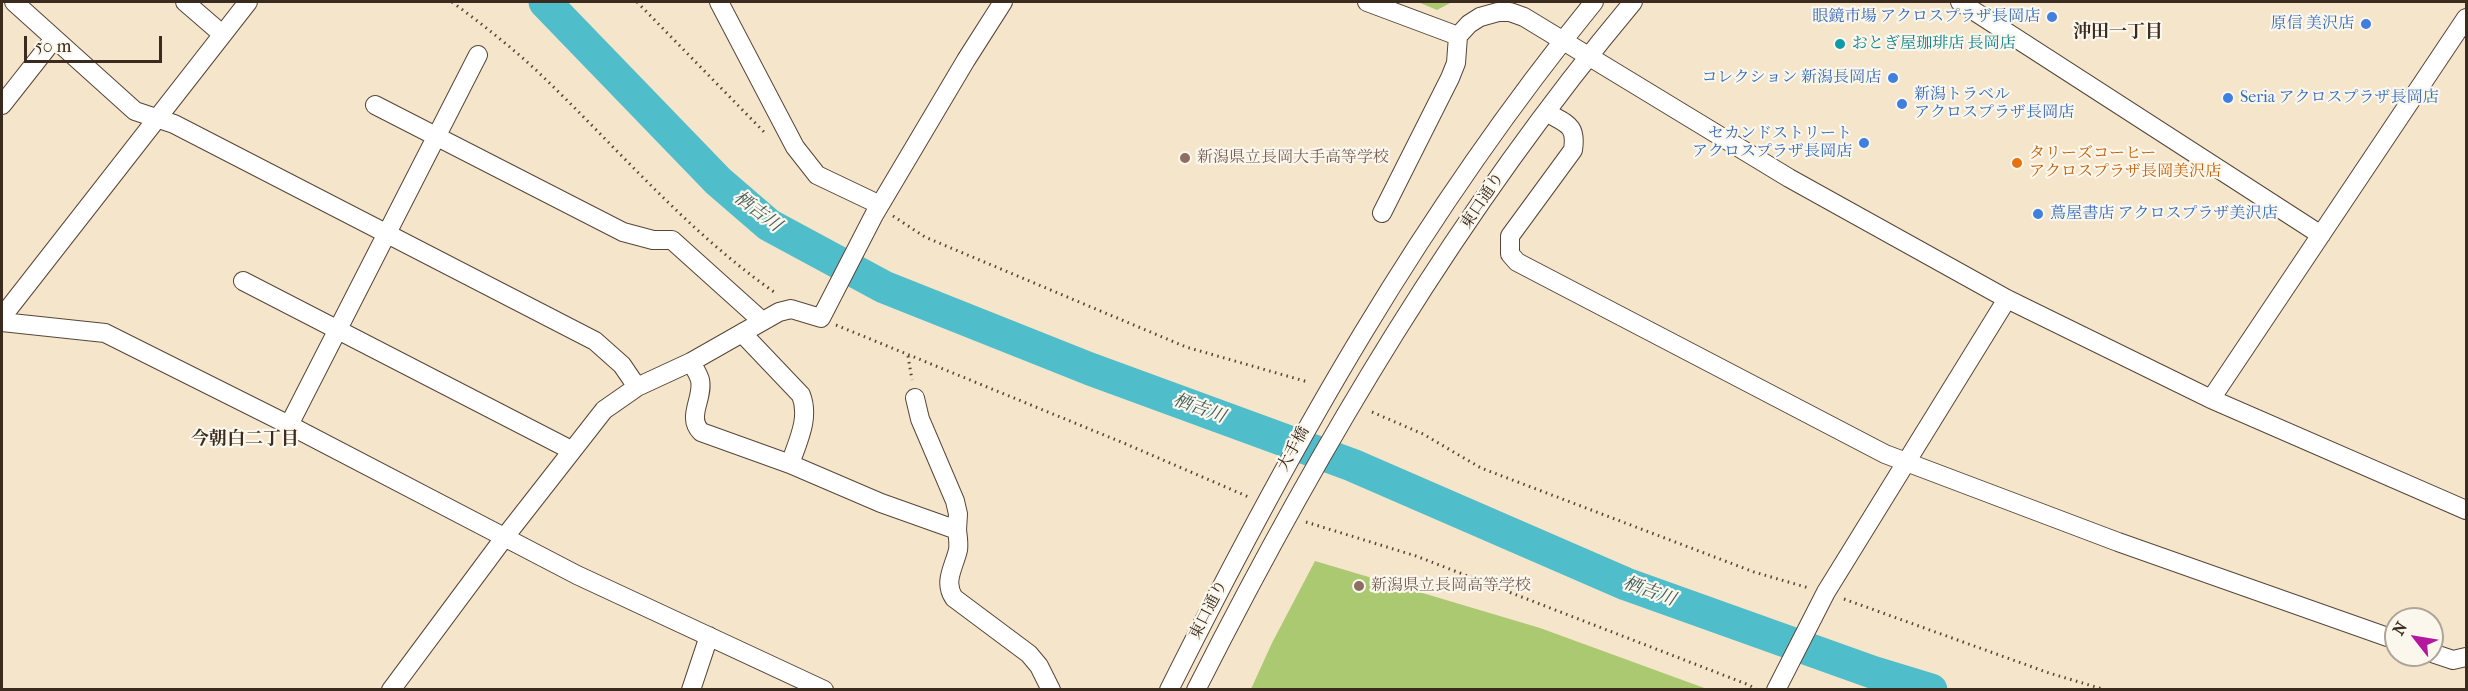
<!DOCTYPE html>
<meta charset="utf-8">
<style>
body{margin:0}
#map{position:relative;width:2468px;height:691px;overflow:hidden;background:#f4e5cb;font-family:"IM FELL French Canon",serif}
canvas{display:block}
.frame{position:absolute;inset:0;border:3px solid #3b2a1e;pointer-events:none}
.north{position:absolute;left:2384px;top:607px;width:60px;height:60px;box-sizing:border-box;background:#fbf7ec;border:2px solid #aea59a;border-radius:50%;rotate:301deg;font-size:16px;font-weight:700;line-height:24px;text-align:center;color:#3b2a1e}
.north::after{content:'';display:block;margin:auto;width:21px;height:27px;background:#b5179e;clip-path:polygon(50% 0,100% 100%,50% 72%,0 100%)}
.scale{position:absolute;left:24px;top:36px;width:138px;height:27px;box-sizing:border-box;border:3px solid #3b2a1e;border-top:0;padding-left:8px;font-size:18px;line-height:21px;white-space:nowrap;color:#3b2a1e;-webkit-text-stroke:4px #fbf7ec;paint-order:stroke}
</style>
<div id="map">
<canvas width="2468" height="691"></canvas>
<div class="frame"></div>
<div class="north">N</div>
<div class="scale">50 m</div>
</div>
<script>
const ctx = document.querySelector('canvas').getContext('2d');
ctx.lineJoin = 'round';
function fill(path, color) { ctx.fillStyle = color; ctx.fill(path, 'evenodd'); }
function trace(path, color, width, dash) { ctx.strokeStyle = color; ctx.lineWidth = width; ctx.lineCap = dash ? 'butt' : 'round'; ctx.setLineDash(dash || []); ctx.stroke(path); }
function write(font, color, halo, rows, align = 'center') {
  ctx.font = font + ' "IM FELL French Canon","Noto Serif JP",serif'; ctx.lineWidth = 4.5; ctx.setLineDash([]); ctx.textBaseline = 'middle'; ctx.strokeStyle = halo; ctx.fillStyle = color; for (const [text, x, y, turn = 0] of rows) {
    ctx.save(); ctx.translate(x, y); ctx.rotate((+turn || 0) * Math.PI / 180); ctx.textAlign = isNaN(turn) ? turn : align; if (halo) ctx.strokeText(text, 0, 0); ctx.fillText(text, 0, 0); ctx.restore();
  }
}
fill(new Path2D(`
 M1418 2H1452L1437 10Z
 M1315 561 1540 628 1707 689H1251L1272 643Z`), '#abc970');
trace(new Path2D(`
 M545 2 718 181 769 225 884 287 1090 369 1352 465 1626 584 1872 672 1931 690`), '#50bdca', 33);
const minor = new Path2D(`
 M14 2 135 111 174 124 595 341 622 365 637 387
 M185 2 222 34
 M719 2 795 147 817 175 880 205
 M1367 2 1458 36
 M1960 2 2321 235
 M2 105 54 39
 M375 105 623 232 653 240H672L762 321
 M1546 112C1566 124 1577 124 1573 150L1510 236V254L1517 262 1885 454 2118 542 2396 640
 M1382 213 1450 78 1456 63 1458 36 1469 24 1480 17 1498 12H1510L1524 17 1789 178 2007 299 2211 399 2466 510
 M243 281 571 450
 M2 317 248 2
 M2 322 105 333 289 425 577 575 824 690
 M742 333 801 395C810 418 798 441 790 464
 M691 362C694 368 698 373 700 380 704 398 686 417 701 432L790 464 881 503 957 530C958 537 959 544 958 550 954 567 943 582 954 598L1029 654 1039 666 1051 690
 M915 398 920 419 955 501 958 514 957 530
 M2211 399 2466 18
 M289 425 478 55
 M2432 653 2453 660 2466 657
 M391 690 504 538 604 410 637 387 691 362 779 312 791 309 821 318 874 215 966 60 1003 2
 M691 690 709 636
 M1169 690C1291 446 1421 214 1594 2
 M1196 690C1319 447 1458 211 1633 2
 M1776 690 1826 592 2007 299`);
trace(minor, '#574638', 20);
trace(new Path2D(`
 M452 2C482 24 510 46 537 71 616 146 687 232 777 294
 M637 2 766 134
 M893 216 925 237 1186 347 1308 382
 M836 325 1126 444 1251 498
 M908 356 912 380
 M1372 412 1423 434 1481 468 1754 572 1809 588
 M1306 522 1416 556 1749 685 1757 690
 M1844 599 2049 673 2106 690`), '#574638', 3, [1.5, 4.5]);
trace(minor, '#fff', 18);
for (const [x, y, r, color] of [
 [2052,17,6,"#3f7fe0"],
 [2366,24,6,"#3f7fe0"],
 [1840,44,6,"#0f9aa8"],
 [1893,78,6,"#3f7fe0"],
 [2228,98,6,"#3f7fe0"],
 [1902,104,6,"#3f7fe0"],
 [1864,143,6,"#3f7fe0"],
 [1185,158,6,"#8d6e63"],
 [2017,163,6,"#e8710a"],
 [2038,214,6,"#3f7fe0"],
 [1359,586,6,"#8d6e63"]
]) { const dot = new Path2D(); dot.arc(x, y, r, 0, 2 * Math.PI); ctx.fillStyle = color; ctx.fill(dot); trace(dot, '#fbf7ec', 2); }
write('16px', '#366cbe', '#fbf7ec', [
 ["眼鏡市場 アクロスプラザ長岡店",2040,17],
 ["原信 美沢店",2354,24],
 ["コレクション 新潟長岡店",1881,78],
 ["新潟トラベル",1914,95,"left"],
 ["アクロスプラザ長岡店",1914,113,"left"],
 ["Seria アクロスプラザ長岡店",2240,98,"left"],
 ["セカンドストリート",1852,134],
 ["アクロスプラザ長岡店",1852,152],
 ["蔦屋書店 アクロスプラザ美沢店",2050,214,"left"]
], 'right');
write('16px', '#0d838f', '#fbf7ec', [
 ["おとぎ屋珈琲店 長岡店",1852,44]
], 'left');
write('16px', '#c56008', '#fbf7ec', [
 ["タリーズコーヒー",2029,154],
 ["アクロスプラザ長岡美沢店",2029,172]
], 'left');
write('16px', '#785e54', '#fbf7ec', [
 ["新潟県立長岡大手高等学校",1197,158],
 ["新潟県立長岡高等学校",1371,586]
], 'left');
write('16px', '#3b2a1e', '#fbf7ec', [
 ["東口通り",1483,201,-56],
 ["大手橋",1294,449,-61],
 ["東口通り",1209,610,-63]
]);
write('bold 18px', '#3b2a1e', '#fbf7ec', [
 ["沖田一丁目",2118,33],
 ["今朝白二丁目",245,440]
]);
write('italic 18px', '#425d5a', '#fbf7ec', [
 ["栖吉川",757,212,37],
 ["栖吉川",1199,409,20],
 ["栖吉川",1649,592,20]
]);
</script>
